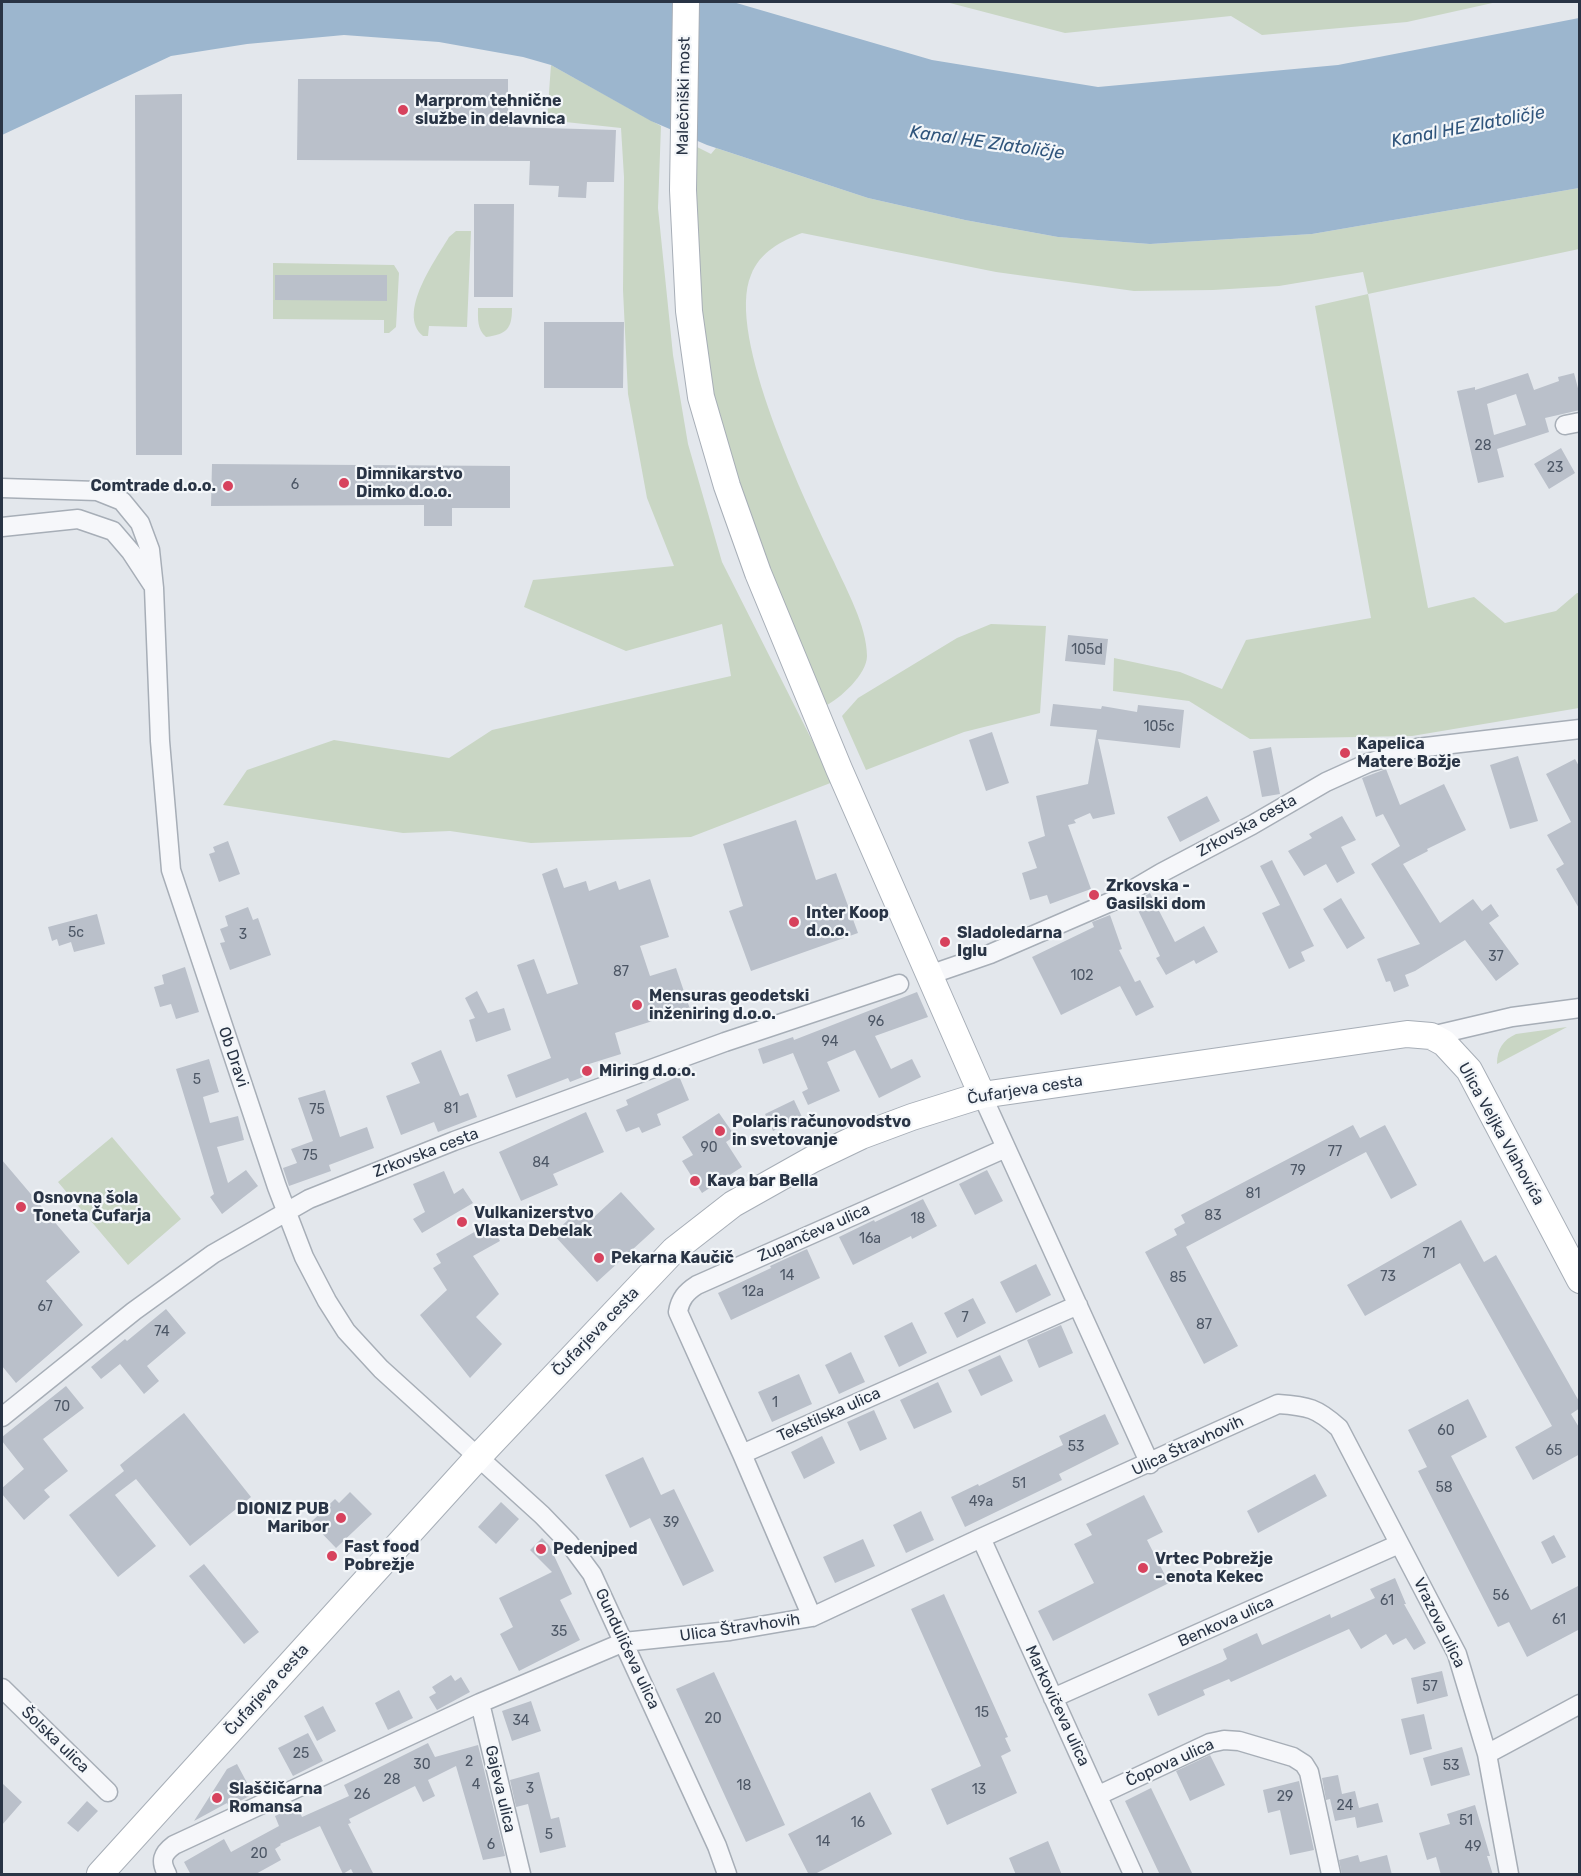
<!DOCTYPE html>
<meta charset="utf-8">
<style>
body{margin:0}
#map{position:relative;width:1581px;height:1876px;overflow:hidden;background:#e3e7ec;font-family:Rubik,sans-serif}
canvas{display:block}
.frame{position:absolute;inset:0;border:3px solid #293445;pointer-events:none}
</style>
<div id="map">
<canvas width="1581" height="1876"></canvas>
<div class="frame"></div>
</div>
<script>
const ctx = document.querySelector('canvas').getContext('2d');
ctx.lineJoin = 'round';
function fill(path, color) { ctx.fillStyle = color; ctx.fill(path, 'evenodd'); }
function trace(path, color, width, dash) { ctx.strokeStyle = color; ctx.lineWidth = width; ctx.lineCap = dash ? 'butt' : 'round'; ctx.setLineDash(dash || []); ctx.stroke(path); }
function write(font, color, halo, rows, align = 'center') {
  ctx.font = font + ' Rubik,sans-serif'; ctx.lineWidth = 4.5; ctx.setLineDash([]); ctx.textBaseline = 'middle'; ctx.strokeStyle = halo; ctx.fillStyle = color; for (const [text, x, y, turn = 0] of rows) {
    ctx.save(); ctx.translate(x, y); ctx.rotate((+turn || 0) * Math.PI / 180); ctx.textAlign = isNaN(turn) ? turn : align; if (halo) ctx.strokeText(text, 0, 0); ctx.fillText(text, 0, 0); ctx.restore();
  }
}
fill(new Path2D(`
 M946 2H1497L1407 22 1262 35 1231 16 1065 33Z
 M551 65 661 126 658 208 673 355 688 444 722 562 833 782 691 837 531 843 450 831 403 833 223 805 247 770 334 740 449 758 492 730 731 676 722 624 626 651 524 607 533 580 674 566 647 498 628 394 623 290 624 177 621 128 547 120Z
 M691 144 711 154 716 148 868 198 965 220 1058 237 1150 244 1312 234 1579 188V249L1368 294 1428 608 1474 597 1505 623 1556 611 1577 593H1579V708L1412 736 1250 739 1189 701 1113 691 1114 658 1180 672 1222 689 1246 640 1371 618 1315 306 1368 294 1363 272 1279 286 1213 290 1134 291 996 272 802 233C781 241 760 252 751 275 725 336 806 502 834 562 846 589 867 626 867 656 867 674 840 699 825 706 783 602 734 499 710 389 692 309 694 226 691 144Z
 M456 231H471L467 327 429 326 428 336H423C396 314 436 259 449 237Z
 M273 263 394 265 399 273 396 327 389 333H384V320L273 319Z
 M478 308H512C512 329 507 334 486 337 477 329 478 319 478 308Z
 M991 624 1046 626 1040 713 964 732 866 770 842 716 858 698 957 638Z
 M1567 1027 1497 1064C1497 1049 1503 1040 1516 1034Z
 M112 1137 181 1219 128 1265 58 1182Z`), '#c9d6c4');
fill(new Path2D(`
 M2 2H733L932 60 1098 87 1338 65 1579 18V188L1312 234 1150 244 1058 237 965 220 868 198 707 145 651 121 551 65 523 57 439 42 344 35 247 44 171 56 2 135Z`), '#9cb6ce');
fill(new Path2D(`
 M298 79H508V127L616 130 614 182H587L586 198 558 197 559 186 529 185 530 161 297 160Z
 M182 94V455H136L135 95Z
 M474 204H514L513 297H474Z
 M275 275H387V301L275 300Z
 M544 322H624L623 388H544Z
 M1528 373 1534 390 1559 381 1558 377 1574 373 1580 396V410L1545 418 1549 432 1497 449 1504 477 1478 483 1457 391 1475 387V390ZM1516 394 1526 425 1494 435 1487 404Z
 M1561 448 1575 473 1549 489 1534 464Z
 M212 464 510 466V508H452V526H424V505L211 506Z
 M1068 635 1108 639 1105 665 1065 661Z
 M1053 704 1101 709 1102 706 1137 712 1138 705 1184 710 1180 748 1098 739 1115 814 1093 819 1090 813 1074 820 1076 823 1068 825 1091 889 1050 904 1047 895 1030 900 1022 873 1037 868 1028 842 1045 836 1036 796 1088 784 1097 730 1050 726Z
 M992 732 1009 783 986 791 969 740Z
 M1271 747 1280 794 1262 797 1253 751Z
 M1518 756 1538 821 1510 829 1490 765Z
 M1575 759 1580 768V910L1556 869 1564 864 1547 835 1571 822 1546 774Z
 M1386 769 1400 805 1444 784 1466 830 1427 849 1428 851 1403 864 1440 923 1473 899 1482 911 1491 904 1499 916 1489 923 1519 964 1496 981 1465 940 1415 971 1405 975 1409 986 1394 992 1390 981 1386 982 1377 959 1420 944 1371 864 1400 846 1383 814 1376 817 1362 778Z
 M1207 796 1220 821 1180 842 1167 817Z
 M1342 816 1356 840 1341 847 1355 873 1337 883 1326 864 1304 876 1288 851 1312 838 1309 834Z
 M796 820 816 880 836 873 858 933 751 971 729 911 743 906 723 844Z
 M228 841 240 874 219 882 209 854 215 852 213 847Z
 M1272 860 1314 946 1301 952 1305 961 1289 969 1262 913 1280 905 1260 866Z
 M557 868 564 888 586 881 589 891 616 881 619 890 650 879 669 937 640 946 650 976 676 968 690 1009 615 1033 621 1054 589 1064 593 1073 570 1082 568 1078 516 1098 507 1075 551 1058 517 965 534 959 547 994 578 984 542 874Z
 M1150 893 1175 942 1204 926 1218 952 1196 964 1194 960 1166 975 1156 958 1160 956 1136 906V901Z
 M1341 898 1365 938 1347 949 1323 909Z
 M248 907 253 920 258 918 271 955 230 970 220 943 225 942 220 929 228 926 225 916Z
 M97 914 105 944 74 952 71 942 59 946 57 939 52 941 48 927Z
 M1110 915 1122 949 1119 950 1135 982 1140 980 1154 1007 1136 1016 1120 986 1061 1015 1032 957 1094 927 1092 922Z
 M185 967 199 1012 176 1019 171 1004 160 1007 154 987 164 984 162 975Z
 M477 991 488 1013 504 1008 511 1030 476 1042 469 1020 475 1018 465 998Z
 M917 992 928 1017 875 1036 891 1069 912 1059 921 1077 879 1098 855 1050 827 1062 840 1091 808 1105 802 1092 808 1089 793 1053 763 1064 758 1049 793 1037 794 1040Z
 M441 1050 460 1096 468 1093 477 1117 438 1132 434 1122 401 1135 386 1096 420 1083 411 1063Z
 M209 1059 219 1092 203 1097 210 1123 238 1116 244 1140 217 1147 228 1183 246 1170 258 1186 222 1214 210 1197 214 1194 176 1069Z
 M679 1076 689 1100 657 1114 661 1125 642 1133 639 1127 626 1132 616 1110 628 1105 626 1100Z
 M325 1090 340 1137 367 1127 374 1148 329 1165 331 1171 289 1186 283 1168 297 1163 291 1149 313 1141 298 1098Z
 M794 1100 802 1117 773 1131 765 1114Z
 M586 1112 604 1152 553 1174 558 1185 521 1201 499 1152Z
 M719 1113 735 1136 726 1142 742 1167 702 1193 682 1161 693 1155 682 1137Z
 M1353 1125 1360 1138 1385 1125 1417 1185 1391 1199 1366 1152 1186 1247 1238 1346 1204 1364 1145 1252 1177 1235 1174 1229 1185 1223 1181 1215Z
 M2 1160 80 1252 46 1281 83 1325 16 1383 2 1366Z
 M987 1170 1003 1201 975 1215 959 1184Z
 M444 1171 454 1194 463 1188 473 1203 422 1233 413 1219 425 1212 413 1184Z
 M621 1192 655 1229 597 1282 553 1234 583 1206 593 1218Z
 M923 1199 937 1226 912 1239 911 1236 853 1265 839 1237 874 1220 875 1222Z
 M1461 1220 1484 1262 1496 1255 1580 1403V1408L1571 1414 1580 1429V1454L1533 1480 1515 1447 1552 1426 1460 1263 1365 1316 1347 1285Z
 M490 1223 500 1241 473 1256 499 1294 476 1317 502 1344 470 1378 420 1315 447 1290 433 1268 441 1263 436 1254Z
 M807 1249 820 1278 731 1320 718 1293 771 1268 770 1266Z
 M1036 1264 1051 1295 1016 1313 1000 1282Z
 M973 1298 986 1323 957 1338 944 1313Z
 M166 1309 186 1333 147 1366 159 1381 144 1394 120 1364 101 1379 91 1367 125 1339 127 1341Z
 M912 1322 927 1353 899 1367 884 1336Z
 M1061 1325 1073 1353 1039 1368 1027 1340Z
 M851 1352 865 1382 839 1394 825 1365Z
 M1000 1355 1013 1381 981 1396 968 1370Z
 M799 1374 812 1404 772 1422 758 1392Z
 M938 1382 952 1412 914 1429 900 1400Z
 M66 1386 84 1408 43 1439 68 1471 44 1490 50 1497 24 1520 2 1494V1488L24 1469 2 1441V1437Z
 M1468 1399 1487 1437 1451 1456 1531 1610 1580 1585V1629L1527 1657 1509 1622 1498 1627 1418 1471 1427 1467 1408 1430Z
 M874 1410 887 1439 860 1451 847 1422Z
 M184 1413 251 1497 190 1546 136 1479 115 1495 156 1546 118 1577 69 1515 124 1471 120 1465Z
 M1105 1414 1119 1444 1059 1474 1062 1480 965 1527 951 1497 978 1484 979 1486 1063 1445 1059 1436Z
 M822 1436 835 1463 804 1479 791 1452Z
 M643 1457 661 1495 674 1489 714 1571 683 1586 650 1518 630 1528 605 1475Z
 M1315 1474 1327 1496 1258 1533 1247 1511Z
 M350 1492 372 1514 336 1548 311 1522 335 1499 339 1503Z
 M1144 1495 1163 1532 1147 1540 1169 1583 1053 1641 1038 1611 1094 1583 1074 1544 1092 1535 1086 1524Z
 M501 1502 519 1519 496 1544 478 1527Z
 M921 1511 934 1540 906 1553 893 1525Z
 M1554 1535 1566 1557 1552 1564 1541 1542Z
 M542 1538 549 1545 572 1594 560 1600 580 1640 519 1671 500 1634 513 1627 499 1598 552 1572 530 1550Z
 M863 1539 875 1566 835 1583 823 1557Z
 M204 1564 259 1632 244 1644 189 1576Z
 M1395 1578 1406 1604H1404L1426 1643 1414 1650 1406 1638 1393 1645 1386 1634 1361 1649 1349 1629 1231 1682 1229 1679 1203 1690 1205 1695 1158 1716 1148 1694 1222 1662 1227 1659 1223 1649 1257 1633 1262 1645 1330 1614 1331 1618 1375 1598 1370 1589Z
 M944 1594 1008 1737 1005 1738 1011 1751 1001 1756 1017 1793 947 1825 931 1789 981 1766 911 1609Z
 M1442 1671 1448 1696 1417 1704 1411 1678Z
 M714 1672 785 1825 746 1842 676 1689Z
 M451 1675 455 1681 461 1677 470 1692 437 1710 429 1697 436 1693 432 1687Z
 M399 1690 413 1718 388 1730 375 1703Z
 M531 1701 541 1731 512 1741 502 1711Z
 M323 1706 336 1731 317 1741 304 1716Z
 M1424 1714 1432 1749 1410 1755 1401 1719Z
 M308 1733 323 1761 293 1776 278 1748Z
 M428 1743 435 1757 478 1745 505 1856 483 1860 456 1766 428 1780 435 1796 423 1802 415 1786 349 1819 351 1823 348 1824 374 1875H354L351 1869 343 1874 320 1826 280 1844 281 1845 275 1849 281 1860 254 1875H191L184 1862 224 1839 231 1852 279 1826 275 1816 297 1806 302 1817 349 1796 344 1785Z
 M1462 1747 1470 1775 1431 1786 1423 1758Z
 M1210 1755 1225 1785 1190 1801 1176 1771Z
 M237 1764 253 1794 229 1807 227 1803 194 1821 227 1769Z
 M539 1772 551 1819 559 1817 566 1847 540 1853 528 1804 516 1807 510 1780Z
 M1338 1775 1342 1794 1355 1791 1359 1808 1378 1803 1383 1822 1357 1828 1355 1817 1335 1821 1330 1799 1326 1800 1322 1778Z
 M1299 1781 1314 1850 1290 1855 1280 1810 1268 1813 1263 1790Z
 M2 1783 22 1802 2 1825Z
 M1151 1788 1193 1875H1160L1125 1801Z
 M870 1792 892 1834 813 1875H809L788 1834Z
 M87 1801 98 1811 78 1832 67 1823Z
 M1475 1805 1490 1856H1487L1493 1875H1441L1436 1857 1427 1860 1419 1833 1450 1824 1447 1814Z
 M1048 1841 1062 1875H1016L1009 1858Z
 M1358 1855 1360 1862 1387 1855 1392 1875H1342L1339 1860Z`), '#bac0ca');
const street = new Path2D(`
 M1565 425 1580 422
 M2 488 97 491 122 501 140 523 150 550 154 588 160 741 171 870 277 1187 304 1257 327 1301 346 1331 381 1369 542 1515 569 1543 592 1574 717 1846 727 1874
 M2 527 78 519 113 531 131 552 152 584
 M929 975 990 954 1115 900 1161 873 1252 825 1326 782 1368 763 1417 748 1580 729
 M1431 1036 1512 1017 1580 1008
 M982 1095 1150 1464
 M2 1417 134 1311 213 1254 309 1199 454 1141 725 1042 899 984
 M742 1454 1078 1305
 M981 1538 1133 1874
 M812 1617 742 1454 678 1312C680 1299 686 1292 697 1285L1006 1148
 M2 1688 108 1792
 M1053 1698 1399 1544
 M480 1703 521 1874
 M1487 1754 1580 1704
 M1099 1795 1210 1743 1224 1740 1239 1741 1293 1757 1304 1764 1309 1772 1331 1874
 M167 1874C160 1861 162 1854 174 1845L480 1703 624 1642 730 1631 812 1617 981 1538 1278 1404C1308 1406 1317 1408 1339 1428L1457 1654 1487 1754 1509 1874`);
const secondary = new Path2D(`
 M686 2 683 190 689 311 701 397 727 486 758 573 839 769 982 1095
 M100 1874 479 1456 674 1250 733 1204 813 1159 861 1136 912 1117 982 1095 1407 1034 1431 1036 1444 1043 1469 1070 1580 1280`);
trace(street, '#a7aeb7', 21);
trace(secondary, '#a7aeb7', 28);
trace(street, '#f6f7fa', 18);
trace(secondary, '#fff', 26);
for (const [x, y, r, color] of [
 [403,110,6,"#d7425d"],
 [344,483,6,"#d7425d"],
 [228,486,6,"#d7425d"],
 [1345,753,6,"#d7425d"],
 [1094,895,6,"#d7425d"],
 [794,922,6,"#d7425d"],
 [945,942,6,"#d7425d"],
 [637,1005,6,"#d7425d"],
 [587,1071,6,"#d7425d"],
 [720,1131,6,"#d7425d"],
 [695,1181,6,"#d7425d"],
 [21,1207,6,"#d7425d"],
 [462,1222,6,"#d7425d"],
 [599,1258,6,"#d7425d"],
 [341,1518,6,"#d7425d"],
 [541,1549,6,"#d7425d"],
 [332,1556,6,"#d7425d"],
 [1143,1568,6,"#d7425d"],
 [217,1798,6,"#d7425d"]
]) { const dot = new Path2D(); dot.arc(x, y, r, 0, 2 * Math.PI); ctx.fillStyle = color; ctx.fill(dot); trace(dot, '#f3f6f9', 2); }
write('14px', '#4d5766', null, [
 ["28",1483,446],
 ["23",1555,468],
 ["6",295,485],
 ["105d",1087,650],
 ["105c",1159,727],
 ["5c",76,933],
 ["3",243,935],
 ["37",1496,957],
 ["87",621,972],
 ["102",1082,976],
 ["96",876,1022],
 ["94",830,1042],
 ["5",197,1080],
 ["81",451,1109],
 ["75",317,1110],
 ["90",709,1148],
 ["77",1335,1152],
 ["75",310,1156],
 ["84",541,1163],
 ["79",1298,1171],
 ["81",1253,1194],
 ["83",1213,1216],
 ["18",918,1219],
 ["16a",870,1239],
 ["71",1429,1254],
 ["14",787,1276],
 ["73",1388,1277],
 ["85",1178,1278],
 ["12a",753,1292],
 ["67",45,1307],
 ["7",965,1318],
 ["87",1204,1325],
 ["74",162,1332],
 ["1",775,1403],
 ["70",62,1407],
 ["60",1446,1431],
 ["53",1076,1447],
 ["65",1554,1451],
 ["51",1019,1484],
 ["58",1444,1488],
 ["49a",981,1502],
 ["39",671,1523],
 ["56",1501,1596],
 ["61",1387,1601],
 ["61",1559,1620],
 ["35",559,1632],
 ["57",1430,1687],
 ["15",982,1713],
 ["20",713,1719],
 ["34",521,1721],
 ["25",301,1754],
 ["2",469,1762],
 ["30",422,1765],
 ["53",1451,1766],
 ["28",392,1780],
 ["4",476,1785],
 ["18",744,1786],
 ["3",530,1789],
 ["13",979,1790],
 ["26",362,1795],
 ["29",1285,1797],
 ["24",1345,1806],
 ["51",1466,1821],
 ["16",858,1823],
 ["5",549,1835],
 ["14",823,1842],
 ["6",491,1845],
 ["49",1473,1847],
 ["20",259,1854]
]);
write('16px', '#293445', '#f3f6f9', [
 ["Malečniški most",684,96,-89],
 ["Zrkovska cesta",1247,826,-29],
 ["Ob Dravi",233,1057,71],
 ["Čufarjeva cesta",1025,1090,-9],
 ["Ulica Veljka Vlahovića",1501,1134,61],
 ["Zrkovska cesta",426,1153,-21],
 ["Zupančeva ulica",814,1233,-24],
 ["Čufarjeva cesta",596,1332,-46],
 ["Tekstilska ulica",829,1415,-24],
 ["Ulica Štravhovih",1188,1446,-25],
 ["Benkova ulica",1226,1622,-24],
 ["Vrazova ulica",1439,1623,64],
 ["Ulica Štravhovih",740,1628,-8],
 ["Gunduličeva ulica",627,1649,65],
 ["Čufarjeva cesta",267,1690,-48],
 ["Markovičeva ulica",1057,1706,65],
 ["Šolska ulica",55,1740,44],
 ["Čopova ulica",1170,1763,-24],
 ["Gajeva ulica",500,1789,77]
]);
write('bold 16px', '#293445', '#f3f6f9', [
 ["Marprom tehnične",415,101],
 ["službe in delavnica",415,119],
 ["Dimnikarstvo",356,474],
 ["Dimko d.o.o.",356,492],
 ["Comtrade d.o.o.",216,486,"right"],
 ["Kapelica",1357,744],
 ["Matere Božje",1357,762],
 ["Zrkovska -",1106,886],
 ["Gasilski dom",1106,904],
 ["Inter Koop",806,913],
 ["d.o.o.",806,931],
 ["Sladoledarna",957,933],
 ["Iglu",957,951],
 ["Mensuras geodetski",649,996],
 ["inženiring d.o.o.",649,1014],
 ["Miring d.o.o.",599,1071],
 ["Polaris računovodstvo",732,1122],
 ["in svetovanje",732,1140],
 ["Kava bar Bella",707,1181],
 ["Osnovna šola",33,1198],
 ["Toneta Čufarja",33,1216],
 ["Vulkanizerstvo",474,1213],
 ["Vlasta Debelak",474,1231],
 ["Pekarna Kaučič",611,1258],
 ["DIONIZ PUB",329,1509,"right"],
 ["Maribor",329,1527,"right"],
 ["Fast food",344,1547],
 ["Pobrežje",344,1565],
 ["Pedenjped",553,1549],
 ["Vrtec Pobrežje",1155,1559],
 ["- enota Kekec",1155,1577],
 ["Slaščičarna",229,1789],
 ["Romansa",229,1807]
], 'left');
write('italic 18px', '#30557c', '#f3f6f9', [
 ["Kanal HE Zlatoličje",1468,127,-11],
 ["Kanal HE Zlatoličje",987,143,8]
]);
</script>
